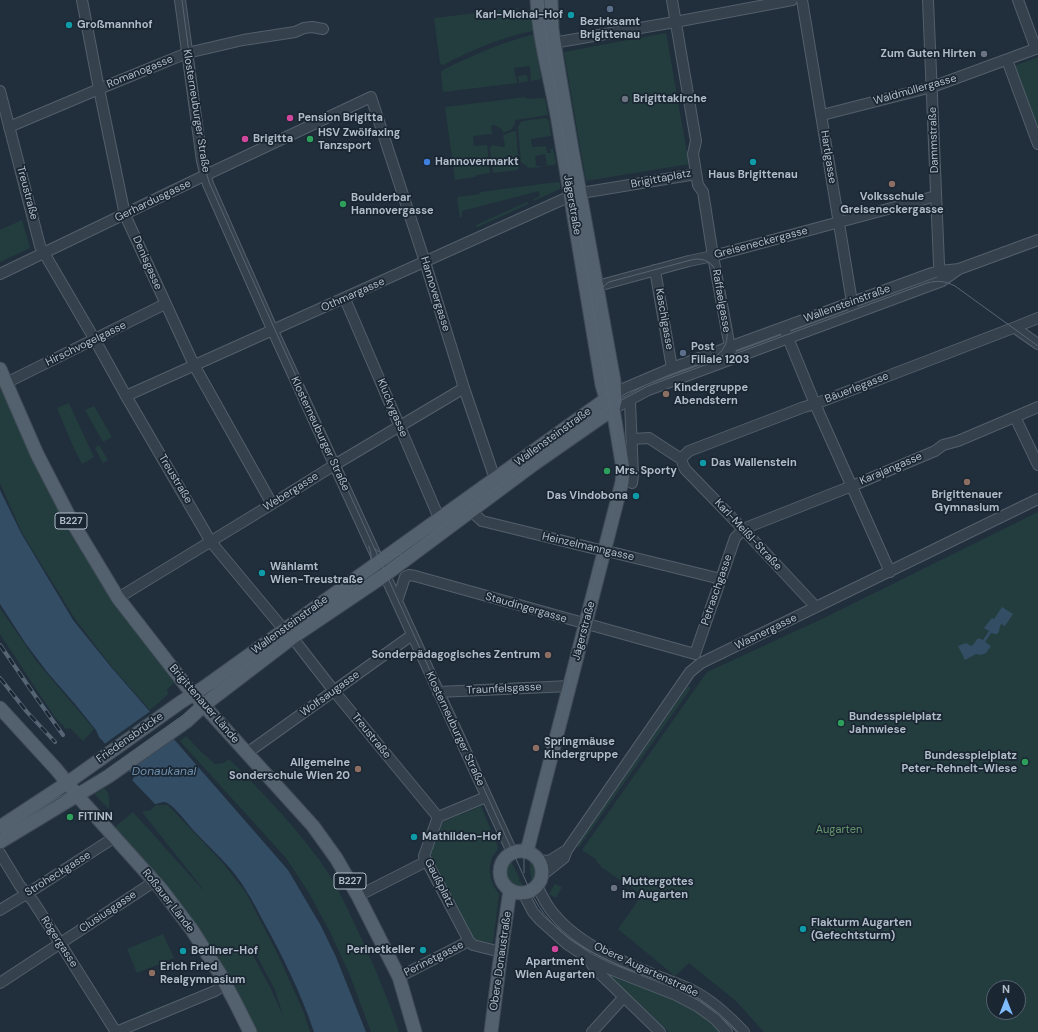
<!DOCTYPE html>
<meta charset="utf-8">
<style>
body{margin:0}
#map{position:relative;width:1038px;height:1032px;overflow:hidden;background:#212f3d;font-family:"DM Sans",sans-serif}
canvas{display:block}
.north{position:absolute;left:986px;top:980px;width:40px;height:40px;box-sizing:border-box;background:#1a2632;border:1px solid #56626e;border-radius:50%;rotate:0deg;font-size:11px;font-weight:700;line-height:16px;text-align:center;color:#b0bcc9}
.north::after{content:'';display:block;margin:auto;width:14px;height:18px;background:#7fbcff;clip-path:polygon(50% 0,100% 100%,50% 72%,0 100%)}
</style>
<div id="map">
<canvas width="1038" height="1032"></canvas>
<div class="north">N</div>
</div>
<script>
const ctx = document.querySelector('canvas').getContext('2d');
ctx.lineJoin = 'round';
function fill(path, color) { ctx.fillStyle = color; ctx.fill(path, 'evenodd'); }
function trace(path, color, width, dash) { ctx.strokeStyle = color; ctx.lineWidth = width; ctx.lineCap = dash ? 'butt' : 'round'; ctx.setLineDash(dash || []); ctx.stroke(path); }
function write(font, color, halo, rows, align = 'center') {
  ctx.font = font + ' "DM Sans",sans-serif'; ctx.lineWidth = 3.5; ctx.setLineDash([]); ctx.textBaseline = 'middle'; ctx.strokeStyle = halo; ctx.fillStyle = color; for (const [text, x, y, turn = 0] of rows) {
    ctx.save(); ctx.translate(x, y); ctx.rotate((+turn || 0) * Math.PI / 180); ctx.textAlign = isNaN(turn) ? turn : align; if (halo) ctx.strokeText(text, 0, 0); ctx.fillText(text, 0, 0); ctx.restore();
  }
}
fill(new Path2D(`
 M518 8V10H532L534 30 533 31C501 37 472 50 443 65L440 64 434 18Z
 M666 33 689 164 586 181 564 52Z
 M531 35 535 36 541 79 531 81 530 66 514 68 515 76H516L517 83 443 92 441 72 445 69C473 55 501 43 531 35Z
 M1038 57V129L1014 66Z
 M527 75 528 81 519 83 518 76Z
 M526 97 527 99 545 98 548 115 515 120V125H514L512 129 503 133 502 129 494 125 491 126 492 134 473 136 474 146 487 145 490 173 476 175 475 177 455 180 445 107Z
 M546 118 549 121 551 136 531 139 532 147 546 146 547 153H551L550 149H553L556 162 555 165 543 166 547 165 545 154 535 156 536 166H540V167L529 168 521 162 518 127 521 122 524 121Z
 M514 131H516L519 168 517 170 493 173 490 149 492 145 497 146 504 147 505 145 503 135Z
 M558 182 560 183V189L536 200 535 201 534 199 540 196 539 191 462 211V217H460L457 199 458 197 480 194V192Z
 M527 202 528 203V204L478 227 476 226V225Z
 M22 220 30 248 0 262V230Z
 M0 383 48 486 159 659V662L174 683 167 689 168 694 164 698 150 710 112 667 75 619 22 533 0 483Z
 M69 403 71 408 94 457 82 464 72 444 57 408Z
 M94 406 112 437 103 442 85 410Z
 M99 445 108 460 103 463 95 448Z
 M1038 512V1032H764L736 1001 689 963 675 976 618 929 642 895 601 867V865L596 862 597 860 582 850 707 672 824 618ZM994 988H1018V1012H994Z
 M0 608 37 662 94 729 83 741 70 728 66 729 54 716 0 634Z
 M688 686 691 688 579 847H577L580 839H582Z
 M186 736 200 751 215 764 224 763 229 759C265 795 301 832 329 874 339 890 347 908 355 925 372 960 387 996 399 1032H371L349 973 329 930 309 893 286 858 180 741Z
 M104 788C110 794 110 800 109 808H108L96 796 95 794Z
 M156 805H168L221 861 245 891 277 953 304 1013 310 1032H257L254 1025 189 916 155 872 115 827 133 812 203 890V889L142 812 151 810ZM251 952 256 954 275 990 284 1018 270 987Z
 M481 806 498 847C497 852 494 854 492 858 487 871 491 884 499 894L493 943 477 940 473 937 430 856 443 822Z
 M510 859 520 879 518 880 520 882H521L523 887C507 888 498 872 510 859Z
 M530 859C538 866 538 875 532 883L530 871Z
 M555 884 562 887 556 898 549 894Z
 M163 934 174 958 137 973 127 949Z
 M601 969 685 1003 724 1032H669L632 998 631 999Z
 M185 997 187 998 146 1015V1012Z`), '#233d3e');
fill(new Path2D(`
 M0 490 21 533 73 620 111 667 288 870 321 926 336 957 366 1032H314C301 993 282 955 262 919 254 903 245 887 234 873 222 858 209 847 196 833 190 827 172 802 164 802 162 802 157 804 155 804L132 780 134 778 132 774 99 737 96 730 75 704 48 673 26 644 0 604Z
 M1002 607 1013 614 1005 626 1001 624C998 630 1001 637 991 633L985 642 991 646 986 653 981 655 976 654 965 660 958 646 966 643 971 646 973 645 978 638 983 640 989 631 984 628 992 618 994 619Z`), '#334d65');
fill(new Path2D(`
 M152 710 174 737 127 771 103 745Z`), '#212f3d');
const minor = new Path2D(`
 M82 0 99 89 125 215 194 365 272 504
 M180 0 202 161 208 184 273 331 512 852
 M672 0 696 141 693 154 698 185 703 192 713 256 731 353
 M802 0 853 308
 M928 0 939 264 940 271 944 277
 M1018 0 1036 49
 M547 44 675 22 792 0
 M1007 60 1038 144
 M0 91 40 246 95 340 126 396 211 542 280 625 285 628 334 691 438 817
 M822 115 932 87 1038 48
 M9 127 99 89 187 53 243 40 295 32 304 28 312 27 323 29
 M655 270 672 368
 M0 274 191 182 371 97 425 262 464 388 495 479 499 483
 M590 288 689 261 713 256 936 196
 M345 299 439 518
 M1015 328 1038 344
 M786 333 815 404 890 572
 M6 383 165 304
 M126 396 575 194 696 174
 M611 396 625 388 672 368 932 273 940 271 959 269 1038 240
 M630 402 633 475 632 483
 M613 409 648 390 942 281 959 269
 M1015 417 1038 465
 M632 439 649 438 678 457H683
 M467 507 482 521 592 548 615 553 721 579
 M118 598 272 504 336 464 464 388
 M397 601 405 577 409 575 415 576 695 654 735 538 743 529 852 486 935 451 943 445 958 441 1038 407
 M816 607 743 529 685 469C680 459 681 458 689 451L804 407 815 404 1013 328 1038 318
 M438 692 570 686
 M247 753 412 635
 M486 797 438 817 424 856 469 941 473 945 501 952
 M0 853 20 886 33 901 60 943 116 1032
 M538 860 549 861 565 851
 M541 876 564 858 567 850 690 672 701 663 1038 499
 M537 886C541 894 545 902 550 909 575 943 618 960 655 975 667 980 680 984 692 990 712 1000 729 1016 744 1032
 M523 893 533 912 540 920 567 944 588 958 610 969 676 995 697 1006 715 1019 727 1032
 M358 896 427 861
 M0 910 36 888 115 837
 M589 960 595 969 660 1032
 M399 977 469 941
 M0 983 155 881
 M116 1032 215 991 226 984
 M592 1032 623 998`);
const major = new Path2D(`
 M551 0 552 29 558 67 571 144 614 381 615 401 613 409
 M0 369 37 454 71 520 118 598 187 687 313 826 336 858 358 896 399 977 415 1032
 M0 708 56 769 82 801 161 889 192 930 220 974 235 1002 250 1032
 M0 827 67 783 181 702 203 688 606 399
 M0 842 109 776 187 721 204 705 293 637 385 575 534 464 613 409
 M500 872a21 21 0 1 1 42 0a21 21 0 1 1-42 0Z
 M527 851 622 482 623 469 613 409 606 399 602 385 557 115C550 77 539 39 537 0
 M491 1032 501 952 510 890`);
trace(minor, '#535f6b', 12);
trace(major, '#3e4a56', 15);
trace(minor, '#35414d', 10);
trace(major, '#53606d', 13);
trace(new Path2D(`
 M182 0 203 159 206 171 209 182 275 330 515 857C525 878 534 904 550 921 579 952 621 966 659 981 672 986 686 991 698 998 713 1008 726 1019 738 1032
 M597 309C596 298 599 288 609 282L691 260C698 258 706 259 712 265 720 273 725 318 727 332 728 344 723 352 713 358
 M595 412 603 403 606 390
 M375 549C383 555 392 557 401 554
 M363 579C372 569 373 559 369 546
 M0 835 56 799 94 779 182 716 215 688 614 404 648 386 927 283C937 280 945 281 955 286L1038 346
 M524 873V859L525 851 615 502C619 489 622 477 620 464L549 55 545 29 543 0`), '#566574', 1);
const rail = new Path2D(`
 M0 645 38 700 63 735
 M0 678 27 712 55 742`);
trace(rail, '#566574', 4);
trace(rail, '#1a2632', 2.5, [8]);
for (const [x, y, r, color] of [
 [610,9,4,"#5c6f8a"],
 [571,15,4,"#0f9aa8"],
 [69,25,4,"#0f9aa8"],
 [984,54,4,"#6b7280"],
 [625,99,4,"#6b7280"],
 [290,118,4,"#d1479c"],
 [245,139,4,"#d1479c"],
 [310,139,4,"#2e9e5b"],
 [427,162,4,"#3f7fe0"],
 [753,162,4,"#0f9aa8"],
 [892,184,4,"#8d6e63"],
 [343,204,4,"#2e9e5b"],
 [683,353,4,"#5c6f8a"],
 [666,394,4,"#8d6e63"],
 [703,463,4,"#0f9aa8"],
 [607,471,4,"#2e9e5b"],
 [967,482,4,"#8d6e63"],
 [636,496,4,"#0f9aa8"],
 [262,573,4,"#0f9aa8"],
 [548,655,4,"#8d6e63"],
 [841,723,4,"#2e9e5b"],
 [536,748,4,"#8d6e63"],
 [1025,762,4,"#2e9e5b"],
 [358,769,4,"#8d6e63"],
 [70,817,4,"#2e9e5b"],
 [414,837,4,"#0f9aa8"],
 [614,888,4,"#6b7280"],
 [803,929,4,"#0f9aa8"],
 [555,949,4,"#d1479c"],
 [423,950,4,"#0f9aa8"],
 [183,951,4,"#0f9aa8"],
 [152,973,4,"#8d6e63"]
]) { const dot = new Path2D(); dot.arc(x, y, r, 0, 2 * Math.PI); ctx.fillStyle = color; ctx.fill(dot); trace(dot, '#1a2632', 1.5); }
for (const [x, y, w] of [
 [71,521,32],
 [350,881,32]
]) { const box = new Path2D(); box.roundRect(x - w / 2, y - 8, w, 16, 3); ctx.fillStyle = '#1a2632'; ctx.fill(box); trace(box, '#b0bcc9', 1); }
write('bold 10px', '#b0bcc9', null, [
 ["B227",71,521],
 ["B227",350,881]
]);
write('bold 11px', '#b0bcc9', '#1a2632', [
 ["Karl-Michal-Hof",563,15,"right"],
 ["Bezirksamt",610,22,"center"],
 ["Brigittenau",610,35,"center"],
 ["Großmannhof",77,25],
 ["Zum Guten Hirten",976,54,"right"],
 ["Brigittakirche",633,99],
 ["Pension Brigitta",298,118],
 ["HSV Zwölfaxing",318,133],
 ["Tanzsport",318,146],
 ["Brigitta",253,139],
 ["Hannovermarkt",435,162],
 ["Haus Brigittenau",753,175,"center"],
 ["Volksschule",892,197,"center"],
 ["Greiseneckergasse",892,210,"center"],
 ["Boulderbar",351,198],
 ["Hannovergasse",351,211],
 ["Post",691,347],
 ["Filiale 1203",691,360],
 ["Kindergruppe",674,388],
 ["Abendstern",674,401],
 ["Das Wallenstein",711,463],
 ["Mrs. Sporty",615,471],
 ["Brigittenauer",967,495,"center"],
 ["Gymnasium",967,508,"center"],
 ["Das Vindobona",628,496,"right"],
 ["Wählamt",270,567],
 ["Wien-Treustraße",270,580],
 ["Sonderpädagogisches Zentrum",540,655,"right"],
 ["Bundesspielplatz",849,717],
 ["Jahnwiese",849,730],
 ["Springmäuse",544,742],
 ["Kindergruppe",544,755],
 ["Bundesspielplatz",1017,756,"right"],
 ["Peter-Rehnelt-Wiese",1017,769,"right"],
 ["Allgemeine",350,763,"right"],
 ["Sonderschule Wien 20",350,776,"right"],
 ["FITINN",78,817],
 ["Mathilden-Hof",422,837],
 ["Muttergottes",622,882],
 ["im Augarten",622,895],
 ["Flakturm Augarten",811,923],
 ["(Gefechtsturm)",811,936],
 ["Perinetkeller",415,950,"right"],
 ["Berliner-Hof",191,951],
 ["Apartment",555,962,"center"],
 ["Wien Augarten",555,975,"center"],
 ["Erich Fried",160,967],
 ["Realgymnasium",160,980]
], 'left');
write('11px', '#b0bcc9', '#1a2632', [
 ["Romanogasse",140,72,-22],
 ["Waldmüllergasse",915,90,-16],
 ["Klosterneuburger Straße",196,111,81],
 ["Dammstraße",934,140,-92],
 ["Hartlgasse",828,157,81],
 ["Brigittaplatz",661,179,-11],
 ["Treustraße",27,193,75],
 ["Gerhardusgasse",153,201,-26],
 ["Jägerstraße",572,205,80],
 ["Greiseneckergasse",761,243,-15],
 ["Denisgasse",147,263,66],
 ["Hannovergasse",435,294,73],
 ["Othmargasse",353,295,-24],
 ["Raffaelgasse",721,301,80],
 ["Wallensteinstraße",847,304,-20],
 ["Kaschlgasse",664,319,80],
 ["Hirschvogelgasse",86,344,-26],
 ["Bäuerlegasse",857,388,-21],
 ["Kluckygasse",392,408,67],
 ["Klosterneuburger Straße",320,434,65],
 ["Wallensteinstraße",553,437,-36],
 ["Karajangasse",891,469,-23],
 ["Treustraße",175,479,59],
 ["Webergasse",291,492,-32],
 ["Karl-Meißl-Straße",748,535,47],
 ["Heinzelmanngasse",588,547,13],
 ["Petraschgasse",717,590,-71],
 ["Staudingergasse",526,608,16],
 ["Wallensteinstraße",290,625,-36],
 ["Jägerstraße",584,631,-75],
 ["Wasnergasse",766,632,-26],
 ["Traunfelsgasse",504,689,-3],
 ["Wolfsaugasse",330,694,-36],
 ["Brigittenauer Lände",204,704,49],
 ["Klosterneuburger Straße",455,729,65],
 ["Treustraße",371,736,51],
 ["Friedensbrücke",130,738,-35],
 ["Stroheckgasse",58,874,-32],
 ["Gaußplatz",439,883,63],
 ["Roßauer Lände",168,901,52],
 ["Clusiusgasse",108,912,-34],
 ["Rögergasse",59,942,57],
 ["Perinetgasse",434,959,-27],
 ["Obere Donaustraße",501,961,-82],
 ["Obere Augartenstraße",646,970,25]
]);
write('11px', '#659b6d', '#1a2632', [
 ["Augarten",839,830]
]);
write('italic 12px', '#6e90ae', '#1a2632', [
 ["Donaukanal",164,772]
]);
</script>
